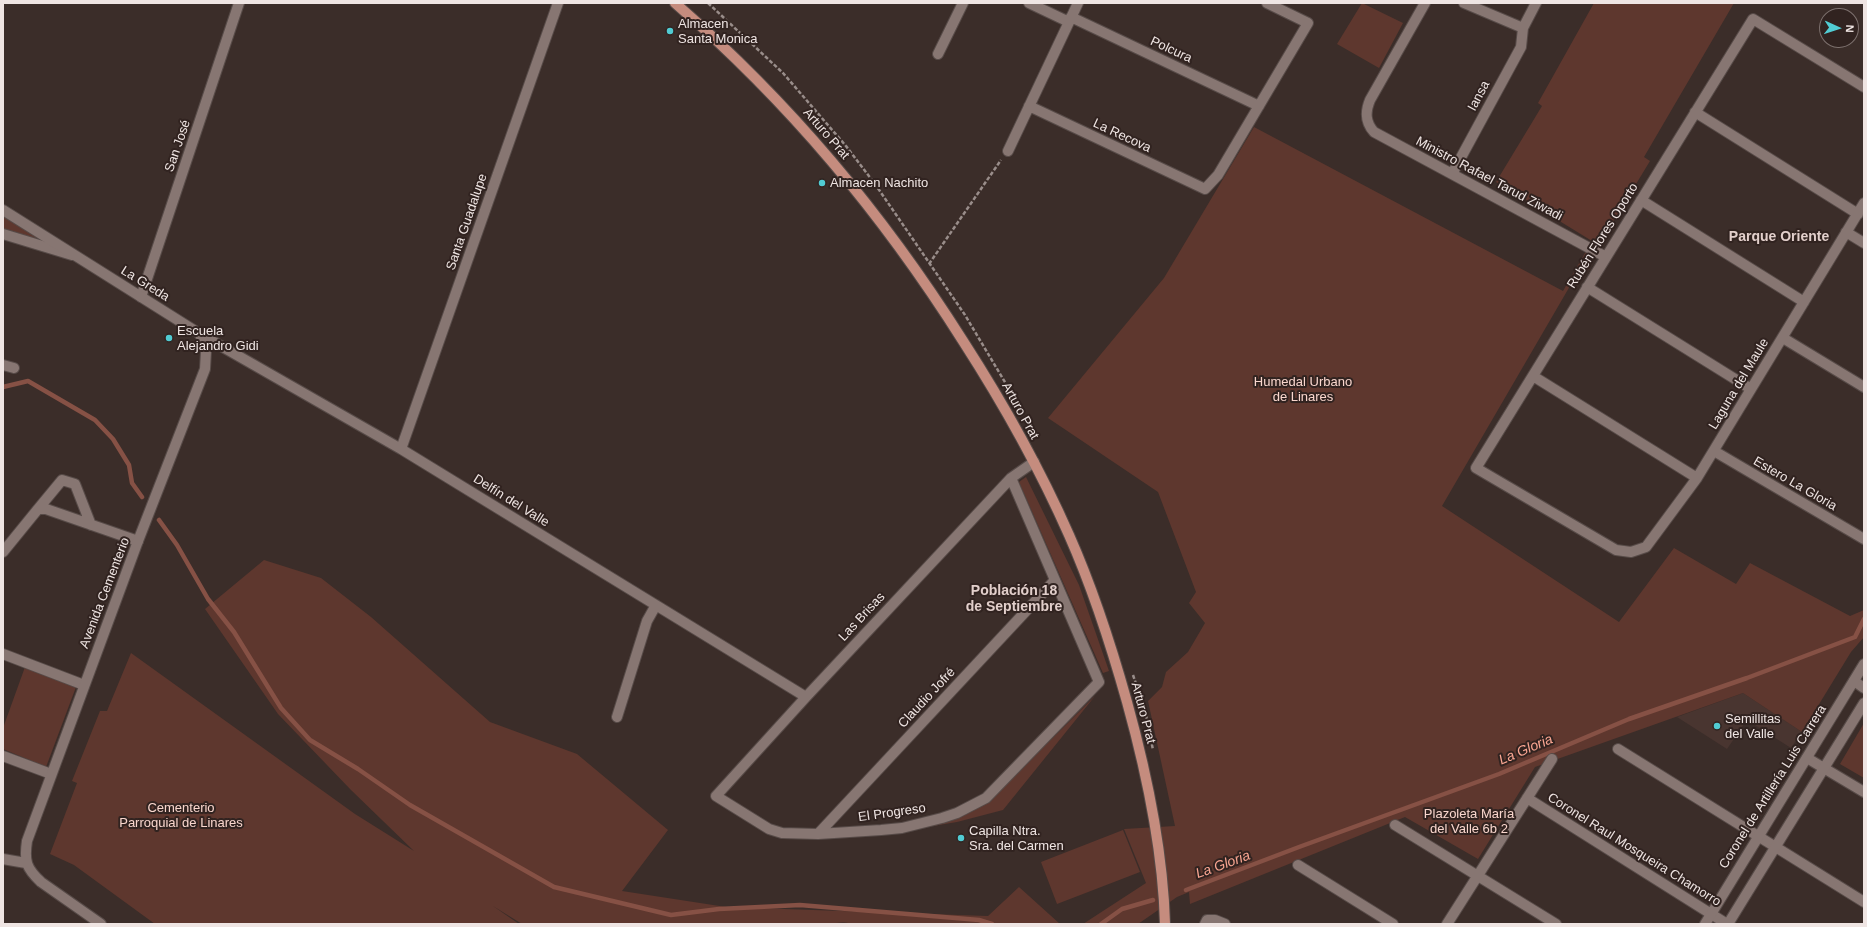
<!DOCTYPE html>
<meta charset="utf-8">
<style>
body{margin:0}
#map{position:relative;width:1867px;height:927px;overflow:hidden;background:#3b2d29;font-family:Arial,sans-serif}
canvas{display:block}
.frame{position:absolute;inset:0;border:4px solid #efe5e3;pointer-events:none}
.north{position:absolute;left:1819px;top:8px;width:40px;height:40px;box-sizing:border-box;background:#312320;border:1px solid #7d716e;border-radius:50%;rotate:93deg;font-size:11px;font-weight:700;line-height:16px;text-align:center;color:#efe5e3}
.north::after{content:'';display:block;margin:auto;width:14px;height:18px;background:#51ccd3;clip-path:polygon(50% 0,100% 100%,50% 72%,0 100%)}
</style>
<div id="map">
<canvas width="1867" height="927"></canvas>
<div class="frame"></div>
<div class="north">N</div>
</div>
<script>
const ctx = document.querySelector('canvas').getContext('2d');
ctx.lineJoin = 'round';
function fill(path, color) { ctx.fillStyle = color; ctx.fill(path, 'evenodd'); }
function trace(path, color, width, dash) { ctx.strokeStyle = color; ctx.lineWidth = width; ctx.lineCap = dash ? 'butt' : 'round'; ctx.setLineDash(dash || []); ctx.stroke(path); }
function write(font, color, halo, rows, align = 'center') {
  ctx.font = font + ' Arial,sans-serif'; ctx.lineWidth = 4; ctx.setLineDash([]); ctx.textBaseline = 'middle'; ctx.strokeStyle = halo; ctx.fillStyle = color; for (const [text, x, y, turn = 0] of rows) {
    ctx.save(); ctx.translate(x, y); ctx.rotate((+turn || 0) * Math.PI / 180); ctx.textAlign = isNaN(turn) ? turn : align; if (halo) ctx.strokeText(text, 0, 0); ctx.fillText(text, 0, 0); ctx.restore();
  }
}
fill(new Path2D(`
 M1743 693 1802 732 1791 748 1747 720 1727 749 1677 717Z`), '#493530');
fill(new Path2D(`
 M1362 3 1403 23 1379 68 1337 44Z
 M1594 3H1734L1644 157 1650 161 1599 245 1595 243 1442 506 1619 622 1674 548 1736 584 1750 563 1850 616 1864 610V637L1851 652 1802 732 1743 693 1535 767 1478 859 1405 817 1190 904 1189 892 1177 897 1138 924H1083L1146 883 1124 829 1175 826 1148 701 1162 687 1166 672 1188 652 1205 623 1189 603 1196 592 1158 492 1048 418 1164 278 1254 127 1563 291 1592 241 1496 182 1542 106 1538 103Z
 M3 216 46 243 3 229Z
 M1026 477 1079 585 1109 671 1103 673 1019 482Z
 M264 560 321 578 371 617 490 722 577 754 668 830 622 891 726 907 988 916 1019 887 1060 924H837L848 922 825 924H522L493 906 519 924H155L74 865 50 854 77 783 72 781 100 711H107L131 653 355 814 414 851 351 790 278 714 205 609Z
 M25 667 76 687 46 767 3 749V728Z
 M1095 696 1003 810 957 822 909 830 990 800Z
 M1864 723V778L1840 764Z
 M1123 830 1140 872 1057 904 1041 862Z`), '#5e372e');
trace(new Path2D(`
 M3 387 28 381 95 420 113 439 129 465 132 483 142 497
 M159 520 177 545 208 599 234 632 281 708 310 740 358 769 410 805 554 887 671 915 719 909 800 905 979 920 992 924
 M1186 890 1299 847 1499 774 1629 719 1747 678 1855 637 1864 619
 M1101 924 1122 909 1153 900`), '#865145', 4.5);
const minor = new Path2D(`
 M1029 3 1069 22
 M1425 3 1370 100C1365 112 1365 122 1374 132L1606 257
 M1464 3 1523 28
 M1071 17 1259 106
 M938 54 963 3
 M1864 87 1753 19 1476 468 1616 550 1631 552 1646 547 1697 478 1864 203
 M1029 106 1205 189 1218 175 1308 23 1267 3
 M1695 112 1858 214
 M1008 151 1078 3
 M1452 174 1521 47 1523 28 1536 3
 M1641 200 1804 302
 M1846 232 1864 243
 M3 234 72 255
 M1587 287 1751 389
 M141 297 239 3
 M200 334 401 449 806 697
 M1783 338 1864 387
 M3 365 14 368
 M1533 376 1697 478
 M401 449 558 3
 M1714 451 1864 539
 M1011 478 1099 682 986 798 957 813 942 818 902 828 881 830 818 834 782 833 769 829 716 796 806 697 1011 478 1034 462
 M38 509 62 480 75 484 91 525
 M3 552 38 509H46L138 541
 M3 654 84 685
 M1854 681 1864 688
 M617 717 647 621 656 605
 M1618 749 1864 902
 M3 756 51 774
 M1807 758 1864 792
 M1527 798 1727 924
 M1395 825 1556 924
 M818 834 1055 580
 M1298 865 1393 924
 M1205 924 1207 920H1215L1225 924
 M1447 924 1552 759`);
const tertiary = new Path2D(`
 M3 210 200 334 206 351 205 369 138 541 27 841C24 861 26 868 41 882L101 924
 M3 859 26 863
 M1705 924 1864 664
 M1728 924 1864 703`);
const primary = new Path2D(`
 M675 3C790 103 882 213 963 341 1003 403 1039 467 1069 535 1093 589 1111 645 1127 702 1147 774 1163 849 1165 924`);
trace(minor, '#574b48', 12);
trace(tertiary, '#574b48', 12);
trace(primary, '#574b48', 12);
trace(new Path2D(`
 M708 3 783 73 846 146 875 184 965 315 1015 399
 M929 264 1001 160
 M1133 675 1145 710 1153 750`), '#998d8a', 2.5, [4, 2]);
trace(minor, '#877672', 10);
trace(tertiary, '#877672', 10);
trace(primary, '#c58c7e', 10);
for (const [x, y, r, color] of [
 [670,31,4,"#51ccd3"],
 [822,183,4,"#51ccd3"],
 [169,338,4,"#51ccd3"],
 [1717,726,4,"#51ccd3"],
 [961,838,4,"#51ccd3"]
]) { const dot = new Path2D(); dot.arc(x, y, r, 0, 2 * Math.PI); ctx.fillStyle = color; ctx.fill(dot); trace(dot, '#312320', 1.5); }
write('13px', '#efe5e3', '#312320', [
 ["Almacen",678,24],
 ["Santa Monica",678,39],
 ["Almacen Nachito",830,183],
 ["Escuela",177,331],
 ["Alejandro Gidi",177,346],
 ["Semillitas",1725,719],
 ["del Valle",1725,734],
 ["Capilla Ntra.",969,831],
 ["Sra. del Carmen",969,846]
], 'left');
write('13px', '#efe5e3', '#312320', [
 ["Polcura",1171,50,25],
 ["Iansa",1479,96,-62],
 ["Arturo Prat",826,134,49],
 ["La Recova",1122,136,25],
 ["San José",178,146,-71],
 ["Ministro Rafael Tarud Ziwadi",1489,179,28],
 ["Santa Guadalupe",467,222,-71],
 ["Rubén Flores Oporto",1603,236,-58],
 ["La Greda",145,284,32],
 ["Laguna del Maule",1739,384,-59],
 ["Arturo Prat",1020,411,61],
 ["Estero La Gloria",1795,484,30],
 ["Delfín del Valle",511,501,32],
 ["Avenida Cementerio",105,593,-69],
 ["Las Brisas",862,617,-47],
 ["Claudio Jofré",927,698,-47],
 ["Arturo Prat",1143,713,75],
 ["Coronel de Artillería Luis Carrera",1773,787,-58],
 ["El Progreso",892,813,-8],
 ["Coronel Raul Mosqueira Chamorro",1634,850,32]
]);
write('13px', '#f9d6cd', '#312320', [
 ["Humedal Urbano",1303,382],
 ["de Linares",1303,397],
 ["Cementerio",181,808],
 ["Parroquial de Linares",181,823],
 ["Plazoleta María",1469,814],
 ["del Valle 6b 2",1469,829]
]);
write('bold 14px', '#e2cfcb', '#312320', [
 ["Parque Oriente",1779,237],
 ["Población 18",1014,591],
 ["de Septiembre",1014,607]
]);
write('italic 14px', '#faa692', '#312320', [
 ["La Gloria",1526,750,-23],
 ["La Gloria",1223,865,-20]
]);
</script>
